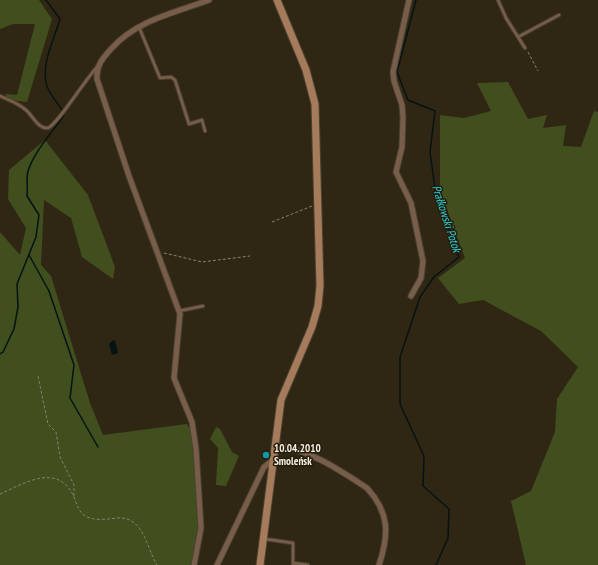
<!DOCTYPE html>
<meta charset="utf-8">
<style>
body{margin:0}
canvas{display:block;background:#302614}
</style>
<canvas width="598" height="565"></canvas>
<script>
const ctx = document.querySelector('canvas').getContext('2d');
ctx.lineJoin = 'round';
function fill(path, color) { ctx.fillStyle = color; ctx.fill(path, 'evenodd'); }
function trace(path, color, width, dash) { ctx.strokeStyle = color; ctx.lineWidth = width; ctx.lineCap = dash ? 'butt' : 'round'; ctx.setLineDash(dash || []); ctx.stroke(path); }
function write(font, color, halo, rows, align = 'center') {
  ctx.font = font + ' "PT Sans Narrow",sans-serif'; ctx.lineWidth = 3; ctx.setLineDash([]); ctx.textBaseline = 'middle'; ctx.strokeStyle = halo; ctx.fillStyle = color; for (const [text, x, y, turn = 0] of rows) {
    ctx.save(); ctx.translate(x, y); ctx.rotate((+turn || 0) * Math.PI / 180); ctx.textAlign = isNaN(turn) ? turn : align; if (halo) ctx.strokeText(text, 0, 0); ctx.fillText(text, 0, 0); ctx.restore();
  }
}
fill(new Path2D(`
 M0 0H39L52 19 27 102 10 100 5 94 17 95 35 24H13L0 29Z
 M508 82 528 119 547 115 543 128 566 125 563 146 581 147 594 111 598 112V565H526L511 501 531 491 555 432 557 399 578 367 541 331 483 300 459 304 438 278 465 258 440 191V115L464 118 491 111 477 83Z
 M45 140 88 195 115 267 113 279 82 257 71 218 44 200 41 265 51 276 90 403 103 435 187 424 193 434 199 535 194 565H0V232L20 255 26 228 8 199 9 170Z
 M216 427 220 429 232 452 239 456 226 486 216 485 218 448 210 439Z`), '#404f1d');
fill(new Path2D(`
 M115 340 118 353 112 355 109 344 112 341Z`), '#051314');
trace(new Path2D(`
 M46 0 60 19C54 40 42 61 46 83 47 91 57 102 62 110
 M416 0 397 72 408 100 435 111 430 152 436 195 459 257 434 277 420 297 400 357V404L424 456 423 486 449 509 448 538 436 565
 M29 255 49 291 74 365 70 398 98 447
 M0 354 3 352 14 329 18 307 17 284 36 237 39 215 27 196C28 188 26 178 28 171 35 150 52 133 64 115`), '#051314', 1.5);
const lane = new Path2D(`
 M498 0 506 18 525 48
 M139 27 160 78 171 77 175 80 189 124 202 120 205 131
 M518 37 559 15
 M0 96C9 100 18 103 26 110 33 116 38 129 48 128 58 124 86 78 98 66
 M179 311 203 306
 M265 539 293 543V565
 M293 563 308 565`);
const street = new Path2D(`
 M409 0 393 72 394 81 402 105 403 117 402 147 396 172 411 203 423 261 421 278 411 296
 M275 445C310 450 338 469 367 488 390 513 389 535 379 565
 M194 565 201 528 196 449 192 422 174 378 180 314 129 176 97 79C96 66 102 59 111 49 137 20 174 13 209 0
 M217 565 264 467 273 460`);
const secondary = new Path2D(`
 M260 565 281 400 312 327 318 306 320 286 315 104 306 70 277 0`);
trace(lane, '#4c4231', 4.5);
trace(street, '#4c4231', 7);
trace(secondary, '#4c4231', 9);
trace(new Path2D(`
 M528 52 538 71
 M272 222 312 206
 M164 253 202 262 250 256
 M38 376 48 424 56 432 60 457 74 485V498
 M0 494C25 483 58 462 74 497 77 505 79 513 87 517 97 521 108 519 117 518 144 516 146 547 157 565`), '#888070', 1, [3, 2]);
trace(lane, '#785e4a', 2.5);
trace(street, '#785e4a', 5);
trace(secondary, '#a57b5c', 7);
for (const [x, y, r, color] of [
 [266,455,4,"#0f9aa8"]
]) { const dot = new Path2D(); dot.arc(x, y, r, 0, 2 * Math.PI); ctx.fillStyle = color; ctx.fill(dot); trace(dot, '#261d0b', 1.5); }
write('bold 11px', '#f5efe3', '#261d0b', [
 ["10.04.2010",274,449],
 ["Smoleńsk",274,462]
], 'left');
write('italic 12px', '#25d7e3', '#261d0b', [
 ["Prałkowski Potok",446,219,72]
]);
</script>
